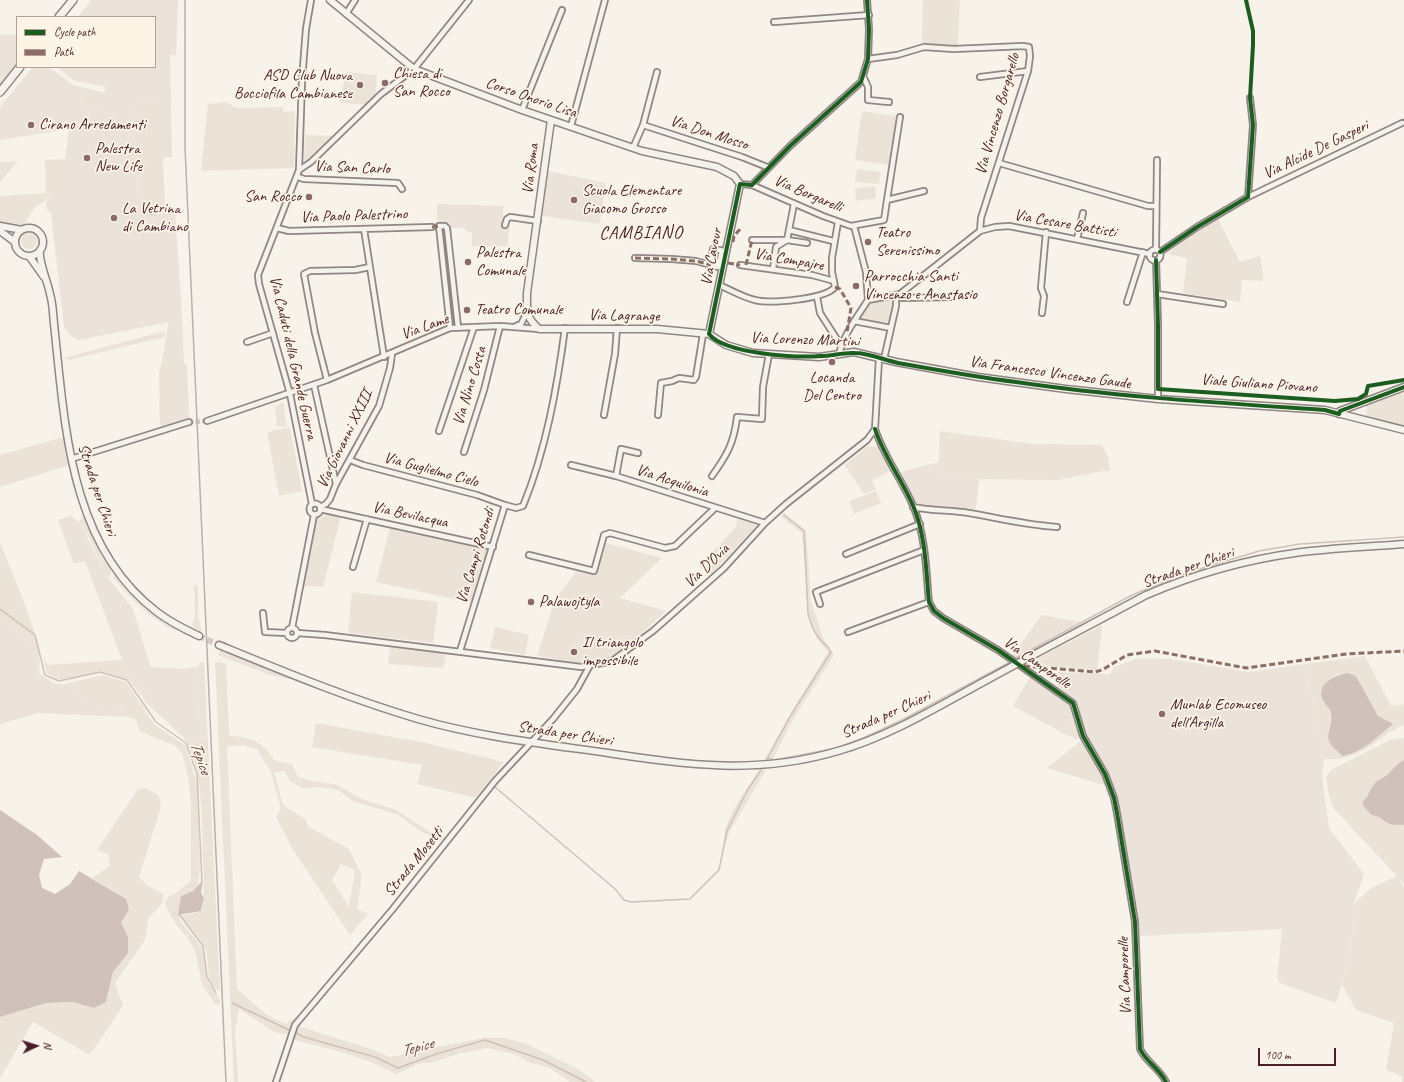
<!DOCTYPE html>
<style>
body{margin:0}
#map{position:relative;width:1404px;height:1082px;overflow:hidden;background:#f7f3ea;font-family:Caveat,sans-serif}
canvas{display:block}
.legend{position:absolute;left:16px;top:16px;width:140px;height:52px;box-sizing:border-box;background:#fcf5e5;border:1px solid #b59f9b;margin:0;padding:5px 7px;list-style:none;font-size:12px;color:#4a1f2b}
.legend li{display:flex;align-items:center;gap:8px;height:20px}
.legend b{width:20px;border:1px solid #b59f9b}
.north{position:absolute;left:16px;top:1026px;width:40px;height:40px;-webkit-text-stroke:3px #fcf5e5;paint-order:stroke;rotate:86deg;font-size:11px;font-weight:700;line-height:16px;text-align:center;color:#4a1f2b}
.north::after{content:'';display:block;margin:auto;width:14px;height:18px;background:#4a1f2b;clip-path:polygon(50% 0,100% 100%,50% 72%,0 100%)}
.scale{position:absolute;left:1258px;top:1048px;width:78px;height:18px;box-sizing:border-box;border:2px solid #4a1f2b;border-top:0;padding-left:5px;font-size:12px;line-height:14px;white-space:nowrap;color:#4a1f2b;-webkit-text-stroke:3px #fcf5e5;paint-order:stroke}
</style>
<div id="map">
<canvas width="1404" height="1082"></canvas>
<ul class="legend">
<li><b style="height:5px;background:#1b5e20"></b>Cycle path</li>
<li><b style="height:5px;background:#8d6e63"></b>Path</li>
</ul>
<div class="north">N</div>
<div class="scale">100 m</div>
</div>
<script>
const ctx = document.querySelector('canvas').getContext('2d');
ctx.lineJoin = 'round';
function fill(path, color) { ctx.fillStyle = color; ctx.fill(path, 'evenodd'); }
function trace(path, color, width, dash) { ctx.strokeStyle = color; ctx.lineWidth = width; ctx.lineCap = dash ? 'butt' : 'round'; ctx.setLineDash(dash || []); ctx.stroke(path); }
function write(font, color, halo, rows, align = 'center') {
  ctx.font = font + ' Caveat,sans-serif'; ctx.lineWidth = 3.5; ctx.setLineDash([]); ctx.textBaseline = 'middle'; ctx.strokeStyle = halo; ctx.fillStyle = color; for (const [text, x, y, turn = 0] of rows) {
    ctx.save(); ctx.translate(x, y); ctx.rotate((+turn || 0) * Math.PI / 180); ctx.textAlign = isNaN(turn) ? turn : align; if (halo) ctx.strokeText(text, 0, 0); ctx.fillText(text, 0, 0); ctx.restore();
  }
}
fill(new Path2D(`
 M91 0H178L176 55H170L171 102 132 103 138 212 175 210 182 314 174 321 79 340 72 337 64 327 51 214 46 208 47 201 55 193 67 188V160L65 159 69 129 0 140V107L33 67H49L73 85 80 87 81 107 106 105 105 87 73 80 57 67H155V17H78Z
 M0 34 17 35V67L0 90Z
 M0 160 1 162 18 161 0 182Z
 M548 171 606 183 600 224 542 216Z
 M437 204 503 206V224L510 225 507 246 472 247V232H468L463 228H451L450 223H437Z
 M939 462 938 475 979 479 976 509 932 508 915 502 901 472Z
 M71 516 81 524 106 575 133 609 150 665 152 667 184 669 197 667 201 741 184 738 145 702 143 698 148 694 137 680 128 676 85 561 74 564 58 520Z
 M0 618 23 636 32 645 39 673 55 684H64L95 706 119 704 129 717 38 713 0 724Z
 M1139 658 1171 659 1249 672 1305 664 1324 759 1322 777 1329 828 1364 874 1354 904 1351 953 1336 1003 1280 983 1277 979 1282 929 1140 936 1122 824 1115 794 1086 738 1077 700 1057 686V672L1110 674 1114 667Z
 M1030 677 1062 699 1074 710 1061 732 1013 706Z`), '#ebe3d9');
fill(new Path2D(`
 M923 0H960L958 45 926 46 922 42Z
 M347 72 377 75 376 94 366 105 339 102Z
 M80 87 106 93V105L81 107Z
 M171 102 172 157 163 158 165 210 138 212 132 103Z
 M226 102 236 108 283 107V112L295 111 294 168 201 171 208 104Z
 M862 111 896 116 889 165 855 160Z
 M305 135 333 136 306 162 304 160Z
 M67 159V188C59 192 38 204 33 210 29 215 27 221 23 226L17 227 0 223V196L46 193 45 160Z
 M857 169 881 172 879 184 855 182Z
 M875 186 876 198 856 201 855 189Z
 M1217 217 1240 262 1260 256 1263 273V281L1242 280 1240 302 1183 293 1187 258 1168 254 1186 237Z
 M21 241a8 8 0 1 1 16 0a8 8 0 1 1-16 0Z
 M895 298 891 327 857 321 869 302Z
 M182 314 184 364H187L189 419 162 428 160 423 159 372C161 368 169 325 168 322L174 321Z
 M165 331 164 337 69 360 64 358Z
 M1404 390V427L1366 416 1367 403Z
 M283 402 287 427 277 426 275 407Z
 M290 427 302 491 279 496 267 432Z
 M940 431 1033 444 1102 445 1108 457 1110 471H1103L1058 480 979 479 938 475Z
 M64 437 69 465 0 487V455Z
 M868 446 878 447 890 471 872 480 876 489 864 494 845 465Z
 M876 491 881 503 854 514 849 501Z
 M784 513 806 530 811 601 823 638 834 655 792 721 772 761 764 760 786 721 828 652C818 641 812 630 808 615L802 533 780 516Z
 M328 514 341 516 323 587 303 586 316 520Z
 M84 516 101 555 111 570 110 578 106 575 90 539 79 521Z
 M737 519 754 524 756 526 711 574 699 567 736 527Z
 M390 528 487 550 472 603 376 582Z
 M0 542C12 575 45 641 39 673L32 645 23 636 0 618Z
 M606 543 662 558 620 598 666 611C646 629 618 660 590 662 573 664 554 659 537 656L555 599 576 572 597 575Z
 M113 573C130 598 154 617 180 633 152 621 133 601 113 578Z
 M194 584 198 587V615L202 632 191 626 195 616Z
 M352 592 438 602 433 643 348 633Z
 M1042 615 1081 622 1015 658 1011 657Z
 M1102 625 1097 670 1033 665 1038 658Z
 M495 627 529 635 525 655 490 648Z
 M390 645 446 654 443 668 388 664Z
 M221 650 290 678 294 680 270 675 218 655Z
 M1365 656 1391 706 1404 704V724C1373 740 1362 761 1324 759L1305 664ZM1348 673 1356 676 1378 716 1338 749 1331 745 1328 732 1331 715 1328 707 1327 682 1337 674Z
 M43 657 48 665 122 660 128 676 137 680 148 694 143 698 128 679 100 671 64 680 57 679 47 673Z
 M201 662H204L220 991C202 982 212 961 204 946 199 936 188 926 182 916L202 911C205 899 203 892 204 880 201 839 206 771 184 738L201 741 197 667Z
 M215 662 226 663 229 735C251 739 262 740 274 760L292 764 298 777 312 781 338 785 352 794 370 802 394 809 432 833 446 838 443 841 422 832 399 815 353 801 338 790 321 787 302 788 290 781 285 771 274 772 283 805 304 818 309 827 349 849 362 876 357 909 368 914 350 935 293 850 276 817 281 808 271 772 257 749 243 745 227 746 237 989 267 1015 286 1024 298 1015 289 1035 274 1032 239 1009 235 1031 238 1082H234ZM341 864 355 870 349 907 332 880Z
 M102 675 126 682 154 724 186 746 197 784 200 868 198 886 193 891 181 896 179 919 202 948 208 983 220 999V1005L215 1004 202 984 196 954 189 940 175 923 165 904 169 896 173 895 191 881V805L189 781 182 753 174 745 139 731 136 720 129 717 120 704 95 706 64 684Z
 M1074 710C1077 720 1082 730 1077 740L1061 732Z
 M316 723 426 743 504 762 476 798 417 784 422 765 312 747Z
 M1404 738V760C1396 764 1393 770 1387 775 1382 779 1378 779 1374 784 1369 790 1369 797 1363 801V805L1371 815 1380 816 1388 823 1404 825V884L1399 879 1404 888V1082H1402V1076L1386 1070 1394 1023 1356 1010 1342 984 1351 953 1354 904 1371 888 1397 876 1334 809 1329 796 1326 777 1331 770 1390 740Z
 M1082 740 1101 771 1107 786 1047 768Z
 M759 770H766L730 831 724 847C721 819 746 792 759 770Z
 M146 788 159 796 161 807 139 877 147 885 163 894V902L148 919 145 940 115 983 123 1006 90 1055 33 1022 0 1078V1017L46 1003 73 1002 94 1008 106 1002 113 972 128 953V937L121 922 126 899 92 878 110 866 108 854 97 850 138 789Z
 M298 1026 371 1049 390 1057 483 1038H505L527 1044 580 1070 595 1082H570L550 1068 529 1062 514 1054 488 1048 461 1053 431 1063H421L396 1074C364 1056 329 1049 294 1040Z`), '#ebe2d8');
fill(new Path2D(`
 M1348 673 1356 676 1378 716 1393 724C1377 737 1362 753 1342 756 1339 751 1334 749 1331 745 1324 735 1333 725 1331 714 1330 708 1324 703 1322 698 1317 683 1337 674 1348 673Z
 M1404 760V825C1399 824 1393 826 1388 823 1380 819 1383 817 1371 815L1363 805V801C1369 797 1369 790 1374 784 1378 779 1382 779 1387 775 1393 770 1396 764 1404 760Z
 M0 810 37 835 62 857 44 859 39 875 42 888 55 894 70 884 79 871 126 899 129 910 121 922 128 937V953L113 972 106 1002 94 1008 73 1002 46 1003 0 1017Z
 M203 880 201 893 204 898 201 911 178 915 181 896 193 891Z`), '#d0c1ba');
trace(new Path2D(`
 M0 609 35 635 45 675 59 681 100 672 127 680 156 722 186 743 197 774 202 882
 M1016 658 1132 595 1180 575 1259 551 1300 544 1404 537
 M768 758 774 760 837 748 863 738 904 719 1008 663
 M766 761 791 715 831 652C827 644 822 643 818 637 813 630 810 622 808 613L804 531 784 515
 M495 787 615 889 624 900 631 902 690 899 719 870 727 831 748 789 761 770
 M179 914 203 946 207 977 216 993
 M232 1003 304 1037 375 1057 398 1068 436 1054 485 1040 543 1060 586 1082`), '#d0c1ba', 1.5);
trace(new Path2D(`
 M189 422 207 421`), '#d4c9c4', 4.5, [4.5, 2]);
trace(new Path2D(`
 M199 636 219 645`), '#d4c9c4', 6, [6, 3]);
const street = new Path2D(`
 M311 0 306 29 302 80 299 170 258 275 259 284 290 394 312 504
 M346 14 355 0
 M774 22 869 15
 M868 59 897 55 924 47 954 49 1023 46 1029 47 1030 56 1028 71 981 218 980 231
 M980 77 1028 71
 M864 78 868 87V100L889 102
 M522 110 562 10
 M643 125 742 157 767 167
 M571 126 605 0
 M633 148 643 125 657 72
 M999 163 1148 206H1156
 M299 170 311 162 381 94 414 69 469 0
 M298 177 304 179 398 183 402 189
 M740 184 752 185 790 146 861 82 868 59 869 29 867 0
 M752 185 823 216 851 226 884 220 887 200 924 191
 M1248 197 1253 125 1250 98
 M887 200 900 117
 M505 225 507 219 510 217 538 221
 M854 226 866 272 868 300
 M277 228 289 231 432 227
 M364 229 384 357
 M789 230 833 241
 M1077 239 1083 213
 M752 240H787L807 243
 M1156 249 1157 160
 M1149.5 255a5.5 5.5 0 1 1 11 0a5.5 5.5 0 1 1-11 0Z
 M722 251 718 267 711 265 713 249 725 251
 M1160 252 1197 227 1248 197 1402 123
 M635 258 672 259 696 261 711 265
 M1156 260 1158 326V399
 M740 265 812 275 834 281
 M773 269 776 247 787 240 794 204
 M719 285C731 290 742 297 755 300 771 304 826 299 835 287L832 272V258L838 222
 M900 294 902 298 952 297
 M1157 294 1223 304
 M817 297 820 313 838 341 842 344
 M1127 302 1143 252
 M1042 313 1044 296 1041 288 1046 232
 M854 321 891 328
 M516 326 521 324 527 312
 M450 328 439 226H445L447 228 458 327
 M247 342 273 333
 M839 354C844 334 857 317 868 300L900 294 980 231 995 227 1009 226 1150 254
 M884 359 896 306V295
 M327 380 315 333 304 274 310 271 355 270 370 267
 M314 385 336 484
 M604 415 615 354 617 328
 M658 415 661 383 672 381 679 378 694 380 696 377 703 334
 M207 421 327 380 450 328 500 326 539 329
 M875 429C884 457 903 481 914 508 926 538 926 571 929 602L934 611 943 618 998 650 1073 703 1083 736 1105 774 1114 798 1117 813 1135 922 1140 1049C1146 1062 1160 1069 1166 1082
 M439 431 474 327
 M464 452 484 390 500 326
 M71 459 189 422
 M350 460 363 465 477 495 505 505
 M571 465 616 476 765 523
 M616 476 621 449 638 453
 M712 476C727 455 734 443 737 417L762 419 763 387 769 354
 M309.5 509a5.5 5.5 0 1 1 11 0a5.5 5.5 0 1 1-11 0Z
 M320 507 326 504 330 499 336 484 379 406 390 368 392 354
 M913 507C932 511 950 510 969 513 998 518 1027 525 1057 527
 M320 509 493 547
 M846 554 920 524
 M529 555 594 571 604 535 610 533 665 548 675 546 715 508
 M353 567 367 519
 M820 604 816 592 924 550
 M263 613 265 632 287 633
 M287 633a5 5 0 1 1 10 0a5 5 0 1 1-10 0Z
 M292 628 314 515
 M848 632 929 602
 M297 633 325 635 581 667 612 661 653 631 724 568 765 523 786 504 867 440 875 429 879 358
 M460 651 505 505 516 508 523 506C546 450 557 388 565 328
 M276 1082 295 1025 392 910 495 781 553 719 577 689 589 667`);
const secondary = new Path2D(`
 M330 0 414 69 522 110 642 151 717 167 734 176 740 184 709 334
 M551 120 527 293C527 310 525 317 539 329H657L709 334
 M0 226 22 230
 M15 242a14 14 0 1 1 28 0a14 14 0 1 1-28 0Z
 M0 231 15 242
 M40 250C38 261 48 282 50 294 53 304 53 314 54 324 65 425 69 545 157 612 170 622 184 629 199 636
 M29 256 44 277
 M709 334 726 345 753 353 819 357 854 352 896 362 978 377 1066 389 1158 399 1325 410 1404 430
 M1339 414 1340 411 1404 387
 M219 645C285 672 350 699 418 719 480 737 545 744 608 753 689 765 757 775 838 751 890 736 937 707 985 681 1038 652 1092 624 1146 595 1193 575 1244 560 1295 553 1331 548 1368 547 1404 544`);
const primary = new Path2D(`
 M59 17 73 0
 M0 92 20 67`);
trace(street, '#908684', 8);
trace(secondary, '#908684', 9);
trace(primary, '#908684', 10);
trace(street, '#f5f2ec', 4.5);
trace(secondary, '#f5f2ec', 6);
trace(primary, '#f5f2ec', 7);
trace(new Path2D(`
 M185 0V147L226 1082`), '#b8b1ae', 1.5);
trace(new Path2D(`
 M432 227 439 226
 M733 242 734 236 742 227
 M635 258 672 259 696 261 711 265
 M728 263 740 265
 M746 265 752 240
 M835 287 840 289 851 308 847 332
 M1024 666 1095 672 1102 670 1127 655 1155 651 1246 668 1346 654 1404 651`), '#8d6e63', 3, [6, 3]);
trace(new Path2D(`
 M867 0 869 29 868 59 861 82 790 146 752 185 740 184 709 334C725 354 796 358 821 356 832 356 844 352 855 353 869 353 884 360 898 363 937 370 976 377 1016 382 1118 397 1222 403 1325 410L1339 414 1340 411 1404 387
 M1160 252 1197 227 1248 197 1253 125 1250 98 1253 45V31L1246 0
 M1156 260 1158 326V389L1335 401 1358 399 1366 394 1368 386 1404 380
 M875 429C884 457 903 481 914 508 926 538 926 571 929 602L934 611 943 618 998 650 1073 703 1083 736 1105 774 1114 798 1117 813 1135 922 1140 1049C1146 1062 1160 1069 1166 1082`), '#1b5e20', 4);
for (const [x, y, r, color] of [
 [385,83,4,"#87696e"],
 [360,85,4,"#87696e"],
 [31,125,4,"#87696e"],
 [87,158,4,"#87696e"],
 [309,197,4,"#87696e"],
 [574,200,4,"#87696e"],
 [114,218,4,"#87696e"],
 [868,242,4,"#87696e"],
 [468,262,4,"#87696e"],
 [856,286,4,"#87696e"],
 [467,310,4,"#87696e"],
 [832,362,4,"#87696e"],
 [531,602,4,"#87696e"],
 [574,652,4,"#87696e"],
 [1162,714,4,"#87696e"]
]) { const dot = new Path2D(); dot.arc(x, y, r, 0, 2 * Math.PI); ctx.fillStyle = color; ctx.fill(dot); trace(dot, '#fcf5e5', 1.5); }
write('16px', '#4a1f2b', '#fcf5e5', [
 ["Chiesa di",393,74],
 ["San Rocco",393,92],
 ["ASD Club Nuova",352,76,"right"],
 ["Bocciofila Cambianese",352,94,"right"],
 ["Cirano Arredamenti",39,125],
 ["Palestra",95,149],
 ["New Life",95,167],
 ["Scuola Elementare",582,191],
 ["Giacomo Grosso",582,209],
 ["San Rocco",301,197,"right"],
 ["La Vetrina",122,209],
 ["di Cambiano",122,227],
 ["Teatro",876,233],
 ["Serenissimo",876,251],
 ["Palestra",476,253],
 ["Comunale",476,271],
 ["Parrocchia Santi",864,277],
 ["Vincenzo e Anastasio",864,295],
 ["Teatro Comunale",475,310],
 ["Locanda",832,378,"center"],
 ["Del Centro",832,396,"center"],
 ["Palawojtyla",539,602],
 ["Il triangolo",582,643],
 ["impossibile",582,661],
 ["Munlab Ecomuseo",1170,705],
 ["dell'Argilla",1170,723]
], 'left');
write('16px', '#4a1f2b', '#fcf5e5', [
 ["Corso Onorio Lisa",531,98,19],
 ["Via Vincenzo Borgarello",998,114,-74],
 ["Via Don Mosso",709,133,18],
 ["Via Alcide De Gasperi",1316,150,-26],
 ["Via San Carlo",352,168,2],
 ["Via Roma",531,169,-83],
 ["Via Borgarelli",808,194,23],
 ["Via Paolo Palestrino",354,216,-2],
 ["Via Cesare Battisti",1065,224,10],
 ["Via Cavour",712,257,-79],
 ["Via Compajre",789,260,10],
 ["Via Lagrange",624,316,1],
 ["Via Lame",425,327,-20],
 ["Via Lorenzo Martini",805,340,2],
 ["Via Caduti della Grande Guerra",293,358,77],
 ["Via Francesco Vincenzo Gaude",1050,373,8],
 ["Viale Giuliano Piovano",1259,384,4],
 ["Via Nino Costa",470,386,-73],
 ["Via Giovanni XXIII",345,439,-64],
 ["Via Guglielmo Cielo",431,470,15],
 ["Via Acquilonia",672,481,18],
 ["Strada per Chieri",97,490,72],
 ["Via Bevilacqua",410,515,12],
 ["Via Campi Rotondi",476,556,-73],
 ["Via D'Ovia",707,566,-44],
 ["Strada per Chieri",1188,568,-19],
 ["Via Camporelle",1037,663,35],
 ["Strada per Chieri",886,715,-24],
 ["Strada per Chieri",565,734,9],
 ["Strada Mosetti",414,862,-51],
 ["Via Camporelle",1125,976,-92]
]);
write('italic 17px', '#6d4950', '#fcf5e5', [
 ["Tepice",200,758,70],
 ["Tepice",417,1048,-16]
]);
ctx.letterSpacing = '1px';
write('18px', '#4a1f2b', '#fcf5e5', [
 ["CAMBIANO",641,233]
]);
ctx.letterSpacing = '0px';
</script>
